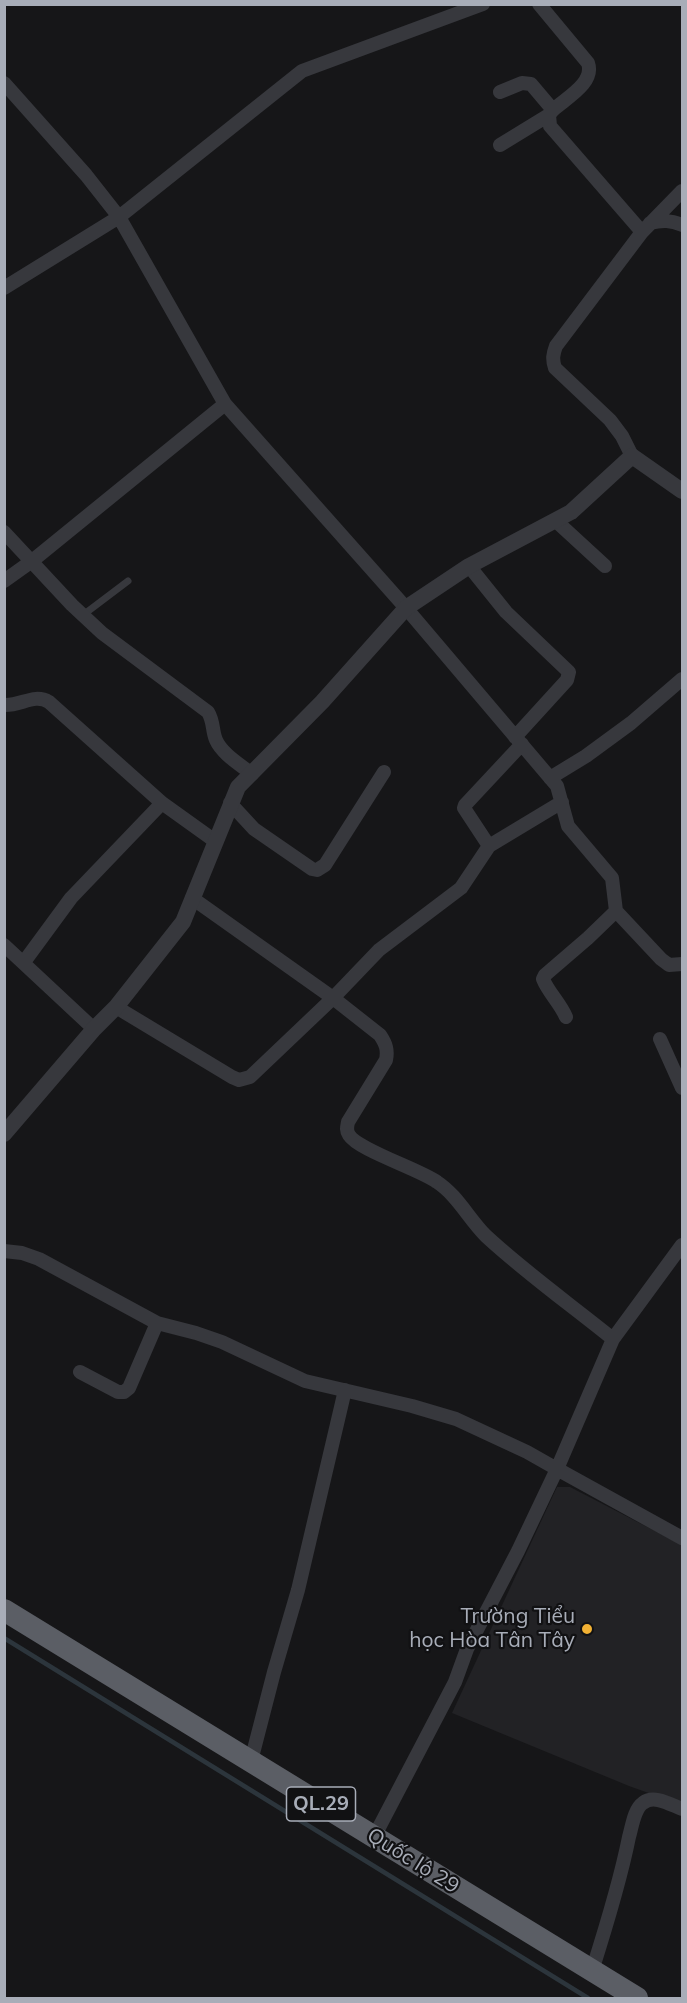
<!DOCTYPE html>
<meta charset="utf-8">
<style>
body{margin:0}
#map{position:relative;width:687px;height:2003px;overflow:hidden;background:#161618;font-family:Mulish,sans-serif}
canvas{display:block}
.frame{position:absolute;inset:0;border:6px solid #a8adb8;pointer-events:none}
</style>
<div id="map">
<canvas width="687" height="2003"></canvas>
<div class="frame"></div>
</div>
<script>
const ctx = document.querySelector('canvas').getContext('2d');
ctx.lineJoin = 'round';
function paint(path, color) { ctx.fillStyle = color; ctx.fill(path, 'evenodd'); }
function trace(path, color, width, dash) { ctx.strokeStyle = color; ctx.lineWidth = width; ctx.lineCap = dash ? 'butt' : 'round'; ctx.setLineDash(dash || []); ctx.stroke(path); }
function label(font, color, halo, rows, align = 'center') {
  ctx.font = font + ' Mulish,sans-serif'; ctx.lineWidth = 4.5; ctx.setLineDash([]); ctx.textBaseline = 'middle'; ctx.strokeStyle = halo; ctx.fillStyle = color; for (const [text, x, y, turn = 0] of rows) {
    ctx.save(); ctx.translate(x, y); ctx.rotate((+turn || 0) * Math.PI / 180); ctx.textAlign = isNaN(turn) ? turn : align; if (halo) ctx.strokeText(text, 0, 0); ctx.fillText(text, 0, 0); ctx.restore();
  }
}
paint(new Path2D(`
 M557 1487H570L682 1545V1805L629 1786 452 1713Z`), '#222225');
trace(new Path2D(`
 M4 1638 588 1998`), '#2c353c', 4.5);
trace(new Path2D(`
 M83 615 128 581`), '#37383d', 7);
trace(new Path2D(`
 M539 4 588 63C595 83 566 98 553 110L549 115 550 126 642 232
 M4 83 86 175 119 217 225 404 406 608 557 786 568 826 612 878 616 911 661 959 669 965 682 964
 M500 92 522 83 531 84 553 110
 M500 145 549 115
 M650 223C662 220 671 220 682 225
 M4 288 119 217 302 71 483 4
 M632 456 622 436 610 420 555 368C552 359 553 354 556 346L642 232 682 191
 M556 521 605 566
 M4 532 72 605 102 633 208 712C214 722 212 731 216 740 222 754 241 765 252 774
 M469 566 506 612 569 672 567 680 515 737
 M4 581 32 561 225 404
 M4 705C21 706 34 693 49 702L162 803 215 841
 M550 778 586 756 631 723 682 679
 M230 803 254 829 312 869 317 870 325 865 384 772
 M489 846 464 808 465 805 522 744
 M192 898 333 998 380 1035C386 1044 388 1050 386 1060L348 1122C347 1127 346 1131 349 1135 358 1150 419 1169 437 1182 457 1195 469 1219 486 1236 526 1273 571 1305 613 1339
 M4 945 94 1029
 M24 962 71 898 162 803
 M116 1007 232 1077 239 1080 250 1077 333 998 379 950 461 888 489 846 562 802
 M566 1017C560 1003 548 992 543 979L545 975 588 938 616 911
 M660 1039 682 1088
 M682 1245 613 1339 557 1469 682 1538
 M4 1251 22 1253 39 1259 157 1323 196 1333 222 1342 305 1381 412 1406 456 1419 527 1452 557 1469 518 1551 467 1649 455 1682 374 1837
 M80 1372 118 1392H124L129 1388 157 1323
 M251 1761 274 1672 298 1590 345 1390
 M592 1971C606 1927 620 1882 629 1837 632 1827 634 1809 643 1803 654 1794 671 1805 682 1809`), '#37383d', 14);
trace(new Path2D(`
 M4 1134 94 1029 116 1007 183 922 238 787 322 702 406 608 469 566 571 512 632 456 682 491`), '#37383d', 16);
trace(new Path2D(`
 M4 1610 637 1998`), '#5b5e65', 22);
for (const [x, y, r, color] of [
 [587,1629,6,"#f2b134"]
]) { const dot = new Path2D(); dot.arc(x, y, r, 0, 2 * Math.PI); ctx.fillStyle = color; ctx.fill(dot); trace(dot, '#111113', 2); }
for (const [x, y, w] of [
 [321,1804,69]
]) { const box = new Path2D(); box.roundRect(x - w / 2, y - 17, w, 34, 4.5); ctx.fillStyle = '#111113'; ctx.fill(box); trace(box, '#a8adb8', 1.5); }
label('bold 20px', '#a8adb8', null, [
 ["QL.29",321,1804]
]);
label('21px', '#a8adb8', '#111113', [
 ["Trường Tiểu",575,1617],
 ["học Hòa Tân Tây",575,1641]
], 'right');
label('21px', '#a8adb8', '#111113', [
 ["Quốc lộ 29",413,1861,32]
]);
</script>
